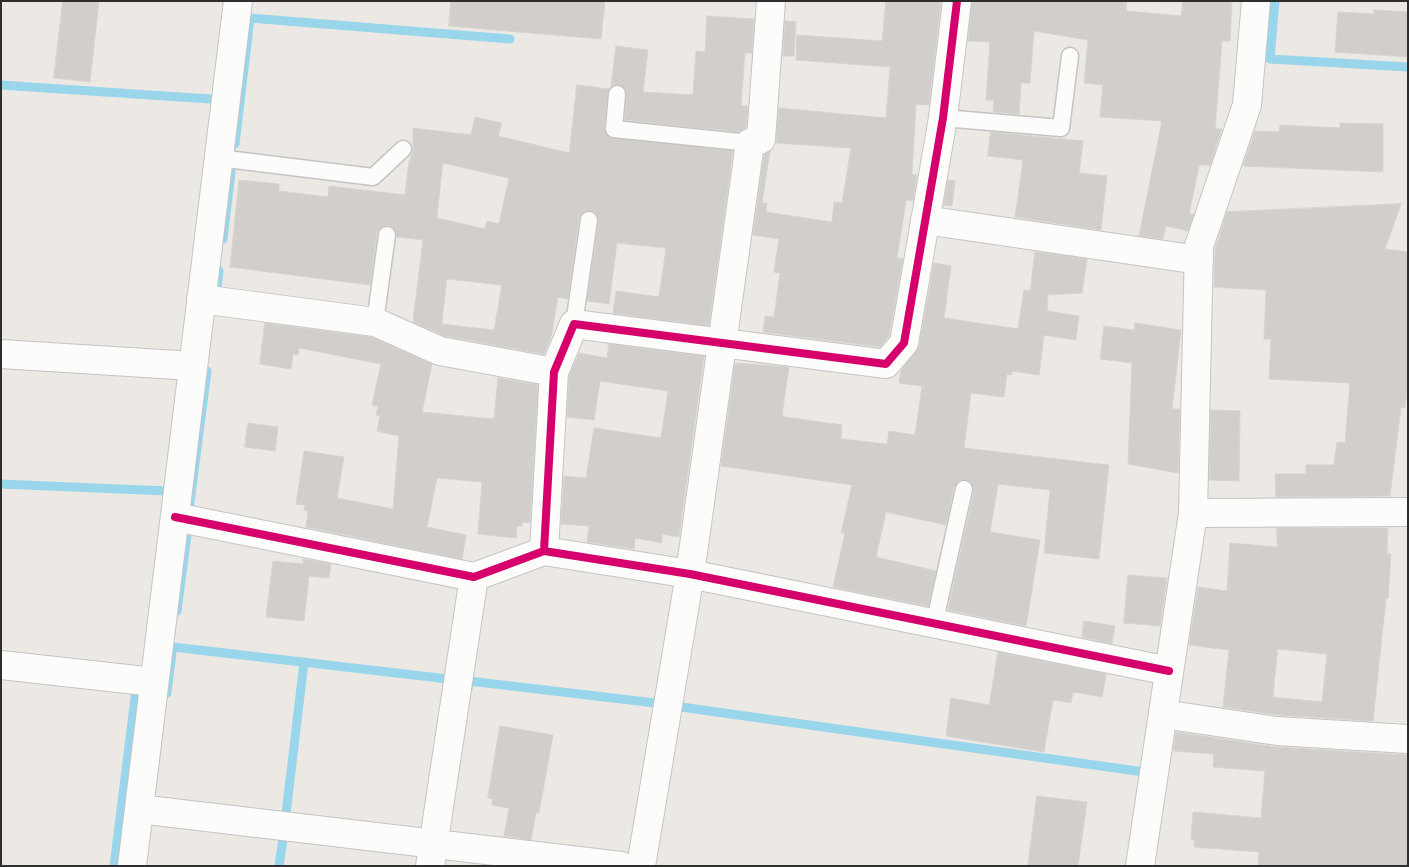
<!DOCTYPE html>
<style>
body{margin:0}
#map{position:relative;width:1409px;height:867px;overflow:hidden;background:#ece8e4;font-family:"IBM Plex Sans",sans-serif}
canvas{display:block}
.frame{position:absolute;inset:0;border:2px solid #2e2e2e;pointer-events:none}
</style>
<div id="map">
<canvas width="1409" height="867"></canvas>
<div class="frame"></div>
</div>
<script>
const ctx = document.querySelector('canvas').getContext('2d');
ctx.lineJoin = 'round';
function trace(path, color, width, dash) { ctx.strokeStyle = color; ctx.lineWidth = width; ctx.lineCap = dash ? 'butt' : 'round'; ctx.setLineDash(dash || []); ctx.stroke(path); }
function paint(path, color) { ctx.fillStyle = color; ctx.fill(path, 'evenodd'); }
trace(new Path2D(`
 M1275 1 1270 59 1408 67
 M1 85 210 99
 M235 144 250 18 510 39
 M223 239 231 172
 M217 288 219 271
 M1 484 166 491
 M189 510 207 371
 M177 611 187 535
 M173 647 448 679
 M468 689 469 681 655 703
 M167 693 172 652
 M681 707 1144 772 1143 779
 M286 814 304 662
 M114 866 136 690 128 689
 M279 866 283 839`), '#99d6ec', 9);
const building = new Path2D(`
 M63 1H99L90 82 54 78Z
 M451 1H605L601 39 449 26Z
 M886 1H941L929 105 916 104 912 174 917 175 913 201 906 200 897 258 903 259 889 336 880 347 763 332 765 316 774 317 780 273 774 272 779 239 753 235 764 154 770 151 762 203H767L766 212 832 222 834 202 842 203 851 148 776 143 779 108 886 118 890 67 796 60 797 35 882 41Z
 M972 1H1127L1126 11 1181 16 1183 1H1232L1230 41H1222L1215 129H1222L1210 165H1199L1189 214H1194L1188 231 1166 226 1163 239 1139 236 1162 121 1100 117 1103 85 1084 83 1088 40 1034 31 1030 83H1021L1019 114 993 112 994 100H986L990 42 968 41Z
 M1374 10 1408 12V57L1335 52 1338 12 1374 14Z
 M707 16 754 19 752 53H745L741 106H748L746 128 740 132 625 120 626 90 618 84 611 86 616 46 648 50 643 92 693 95 696 51 705 52Z
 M785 21 796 22 794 56H783Z
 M577 85 609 89 604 128 609 137 733 151 709 326 613 313 616 291 659 297 666 248 617 243 609 304 587 301 599 221 596 212 590 210 585 211 579 218 568 299 558 297 551 338 544 354 445 336 413 322 423 240 397 237 396 231 389 225 383 226 377 233 370 285 230 267 239 180 279 184V191L328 197 329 186 405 195 409 162 413 151V128L471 135 475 117 502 123 498 136 569 153ZM443 163 509 178 499 224 487 221 485 229 437 218ZM447 279 502 285 494 330 442 324Z
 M1340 123 1383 124V172L1243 166 1255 131 1279 132 1280 125 1340 128Z
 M991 132 1083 141 1079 173 1107 176 1101 230 1015 217 1023 160 988 156Z
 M948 180 955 181 952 206 944 205Z
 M1401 204 1385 249 1408 252V383L1405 408 1401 407 1390 496 1276 497 1275 474H1306V465H1334L1337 442 1345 443 1350 383 1269 379 1271 339H1264L1266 290 1214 287 1215 249 1227 212Z
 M1035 252 1087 259 1082 293 1048 295 1047 311 1079 316 1076 340 1044 335 1039 375 1012 371 1011 375 1007 374 1004 397 971 393 964 448 1109 465 1099 559 1044 553 1050 490 998 484 990 532 1040 540 1026 626 948 610 974 491 971 482 961 479 954 487 946 525 886 512 876 557 936 571 928 606 833 587 845 533H841L852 485 721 466 735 363 789 367 782 415 785 417 842 425 841 439 887 444 889 431 915 435 922 386 899 383 901 371 919 346 934 263 951 266 944 318 1018 329 1024 290 1030 291Z
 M265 323 371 337 432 364 422 412 494 419 498 378 538 385 530 523 522 522V526H517L516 538 478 534 482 482 437 478 427 527 466 535 462 559 306 527 308 511 304 510 305 505 296 504 304 451 344 457 337 498 393 509 399 436 377 431 380 416 376 415 378 406 372 405 381 364 299 348 298 355 293 354 291 369 260 364Z
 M1135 323 1181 330 1172 409H1180L1178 473 1128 464 1132 363 1100 359 1104 326 1134 330Z
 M609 344 704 356 679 537 662 534V543L635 538 634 549 587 542 589 526 561 524 564 476 586 478 594 428 661 438 668 391 600 381 594 420 567 417 569 376 579 353 607 358Z
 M1211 410 1240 411 1239 481 1209 480Z
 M248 423 278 427 275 451 245 447Z
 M1277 528H1388L1387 554H1391L1388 598H1386L1373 721 1279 715 1223 707 1229 650 1189 645 1198 587 1227 591 1230 543 1277 547ZM1278 649 1327 654 1322 702 1273 697Z
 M303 559 331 564 329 578 309 576 304 621 266 617 273 561 303 564Z
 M1128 575 1167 578 1160 626 1124 623Z
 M1084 621 1115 626 1112 644 1082 637Z
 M998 652 1106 674 1102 697 1073 692 1071 703 1053 700 1044 752 946 736 951 698 989 705Z
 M500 726 553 735 539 813H536L531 840 504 836 509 808 492 805 493 799 488 798Z
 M1176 732 1276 747 1408 755V866H1258L1259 852 1194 847 1195 840H1191L1193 812 1261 818 1265 771 1213 767 1214 754 1173 751Z
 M1037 796 1087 802 1078 866H1028Z`);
paint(building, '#d1cecb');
trace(building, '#d7d4d0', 1);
const lane = new Path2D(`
 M617 94 614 129 750 143
 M943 118 1061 128 1070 56
 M219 158 373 177 403 149
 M375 322 387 235
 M574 324 589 220
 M934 625 964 489`);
const street = new Path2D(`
 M925 220 1199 260
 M201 299 375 322 440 351 554 372
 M1 354 193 366
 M1193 513 1408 512
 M175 517 474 577 544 551 690 574 1169 671
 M544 551 554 372 574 324 886 364 904 343 943 118 957 1
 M1 665 154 682
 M1163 714 1277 731 1408 739
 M139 809 621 866
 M132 866 238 1
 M430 866 474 577
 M641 866 690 574 750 143 761 139 771 1
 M1140 866 1193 513 1199 246 1247 105 1256 1`);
trace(lane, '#c5c4c5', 19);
trace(street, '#c5c4c5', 30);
trace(lane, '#fcfcfb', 16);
trace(street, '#fcfcfb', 28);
trace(new Path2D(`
 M175 517 474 577 544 551 690 574 1169 671
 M544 551 554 372 574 324 886 364 904 343 943 118 957 1`), '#d6006c', 8);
</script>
